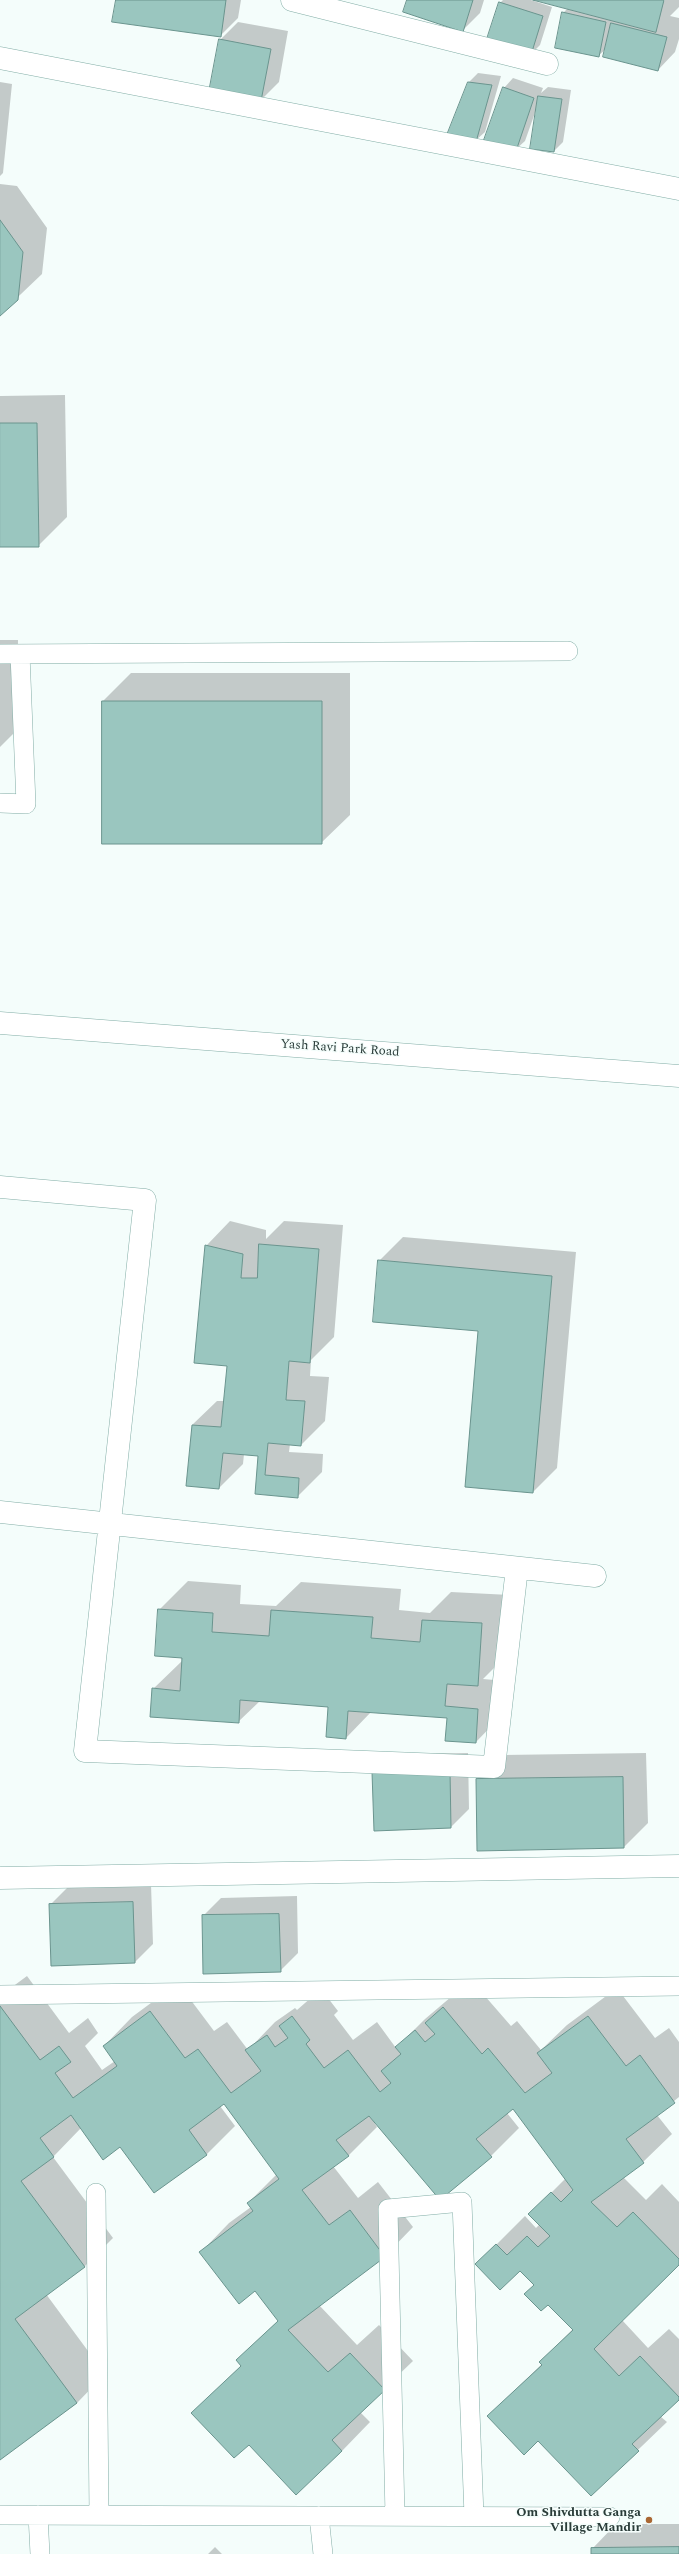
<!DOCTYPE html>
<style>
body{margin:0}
canvas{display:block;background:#f4fdfb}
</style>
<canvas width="679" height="2554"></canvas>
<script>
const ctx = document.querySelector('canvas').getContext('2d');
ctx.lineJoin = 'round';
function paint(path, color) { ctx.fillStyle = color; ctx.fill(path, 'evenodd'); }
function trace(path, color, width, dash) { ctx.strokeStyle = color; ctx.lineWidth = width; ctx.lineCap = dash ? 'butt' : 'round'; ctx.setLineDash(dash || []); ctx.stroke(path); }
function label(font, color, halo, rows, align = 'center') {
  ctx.font = font + ' Spectral,serif'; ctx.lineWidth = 3; ctx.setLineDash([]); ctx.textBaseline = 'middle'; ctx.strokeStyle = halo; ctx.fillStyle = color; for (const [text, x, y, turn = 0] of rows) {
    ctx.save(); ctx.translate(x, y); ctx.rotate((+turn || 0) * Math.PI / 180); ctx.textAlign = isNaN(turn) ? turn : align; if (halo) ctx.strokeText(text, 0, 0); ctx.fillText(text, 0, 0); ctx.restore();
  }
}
paint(new Path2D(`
 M117 0H241L238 18 220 36Z
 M408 0H484L480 13 462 31Z
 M503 0H531L552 7 540 45 531 54 500 3Z
 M537 0H663L662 3 665 0H679V7L670 16 679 18V39L675 52 658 70 606 49 598 56 563 13 568 8Z
 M238 22 288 31 279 82 261 100 220 40Z
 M478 73 501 76 485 132 475 141 469 82Z
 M513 78 543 88 541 93 548 87 571 90 563 142 554 151 536 110 525 141 515 150 504 88Z
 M0 82 12 84 3 173 0 176Z
 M0 184 17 186 47 228 42 274 0 314Z
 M65 395 67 517 38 546H0V396Z
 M0 640H18L17 730 0 747Z
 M131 673H350V815L321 843 103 701Z
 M230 1221 266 1230V1239L284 1221 343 1225 334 1337 311 1360 310 1376 329 1377 325 1421 301 1445 290 1444 289 1452 323 1454 322 1472 297 1497 256 1493 259 1455 244 1454 243 1464 219 1488 192 1425 217 1401H225L228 1365 206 1246Z
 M403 1237 576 1252 557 1468 533 1492 480 1330 379 1261Z
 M188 1581 241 1585 240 1604 276 1606 301 1582 401 1589 399 1610 430 1613 451 1592 510 1595 506 1656 483 1679 506 1681 504 1713 476 1742 448 1717 372 1711 346 1738 329 1706 260 1701 238 1722 153 1689 182 1661 159 1610Z
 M468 1753 469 1809 451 1827 391 1754Z
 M646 1753 648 1823 624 1847 477 1779 502 1755Z
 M151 1884 153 1944 135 1962 50 1905 68 1887Z
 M297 1896 298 1953 280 1971 203 1916 221 1898Z
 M27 1976 69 2033 88 2018 98 2033 85 2046 102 2070 115 2061 104 2046 132 2017 178 1983 214 2031 227 2022 248 2050 275 2022 295 2008 297 2010 321 1989 338 2011 334 2015 353 2040 377 2022 396 2048 425 2019 471 1980 511 2026 517 2021 541 2050 567 2025 617 1988 655 2038 669 2028 679 2042V2097L657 2115 672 2134 643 2162 623 2177 646 2200 662 2184 679 2202V2264L622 2320 648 2348 669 2329 679 2339V2398L660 2416 667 2422 591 2495 538 2440 488 2416 542 2364 540 2362 573 2329 520 2270 477 2264 525 2216 536 2228 540 2224 530 2214 566 2178 513 2108 507 2113 519 2128 491 2156 370 2116 377 2127 348 2156 333 2166 358 2198 378 2182 413 2227 385 2256 319 2305 357 2345 379 2325 413 2361 360 2412 370 2422 342 2451 249 2443 192 2413 242 2365 237 2360 279 2320 255 2290 201 2252 229 2223 251 2207 248 2203 277 2174 224 2103 220 2106 235 2126 207 2154 155 2192 121 2146 81 2128 53 2157 113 2238 85 2266 46 2294 105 2374 77 2403 0 2459V1996Z
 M616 2524H679V2554H592V2549Z
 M215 2547 222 2554H208Z`), '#0003');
const building = new Path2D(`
 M116 0H226L221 37 112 22Z
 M407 0H473L463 32 403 12Z
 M533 0H664L656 32Z
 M499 2 543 16 531 55 486 42Z
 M562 12 606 22 599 57 555 48Z
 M611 23 667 37 658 71 603 57Z
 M219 39 271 49 261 101 209 92Z
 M468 82 492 85 476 142 445 140Z
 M503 87 534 98 516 151 484 140Z
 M538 96 562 99 554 152 530 149Z
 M0 220 23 252 18 300 0 316Z
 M0 423H37L39 547H0Z
 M102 701H322V844H102Z
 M259 1244 319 1249 310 1363 289 1361 286 1400 305 1401 301 1446 268 1443 265 1475 299 1478 298 1498 255 1494 258 1456 223 1453 219 1489 186 1486 192 1425 221 1427 227 1366 194 1363 205 1245 243 1254 241 1278H257Z
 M378 1260 552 1276 533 1493 465 1487 478 1331 373 1322Z
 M158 1609 213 1613 212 1632 269 1636 271 1610 373 1617 371 1638 420 1642 422 1620 482 1623 478 1686 447 1684 445 1706 478 1709 476 1743 445 1741 447 1718 348 1711 346 1739 326 1737 328 1707 240 1700 239 1723 150 1717 152 1688 180 1691 182 1658 155 1656Z
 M450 1771 451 1828 374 1831 372 1772Z
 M623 1777 624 1848 477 1851 476 1779Z
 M133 1902 135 1963 51 1966 49 1904Z
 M279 1914 281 1972 203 1974 202 1915Z
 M0 2006 40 2060 59 2046 71 2062 55 2073 73 2098 117 2066 103 2046 150 2011 185 2058 198 2049 231 2093 261 2071 245 2050 267 2035 275 2047 288 2038 279 2026 292 2016 310 2040 306 2044 324 2068 348 2050 380 2092 391 2083 381 2071 401 2054 395 2047 415 2030 425 2042 435 2034 425 2023 443 2007 482 2054 488 2048 525 2093 552 2073 537 2053 588 2016 626 2066 640 2055 675 2103 626 2139 644 2163 591 2202 617 2227 633 2212 679 2259V2265L594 2349 619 2376 640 2356 679 2397V2400L632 2444 639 2451 591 2496 538 2441 524 2455 487 2416 542 2365 539 2362 573 2330 548 2305 541 2311 524 2294 534 2285 520 2271 500 2290 475 2264 496 2244 507 2255 527 2236 538 2247 550 2236 528 2214 551 2192 561 2202 573 2190 513 2109 476 2139 492 2157 440 2200 369 2116 336 2140 349 2156 302 2190 329 2225 350 2210 385 2257 288 2330 328 2372 350 2353 385 2390 332 2440 342 2451 296 2495 249 2445 234 2458 191 2413 241 2366 236 2360 278 2321 255 2291 239 2304 199 2252 253 2211 247 2203 279 2179 224 2104 189 2130 207 2155 154 2193 120 2147 103 2160 71 2115 40 2138 54 2157 21 2181 85 2267 15 2319 77 2403 0 2460Z
 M679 2547V2554H591V2548Z`);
paint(building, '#9ac6bf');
trace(building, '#6a948e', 1);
const service = new Path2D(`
 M0 654 568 651
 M0 803 26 804 20 654
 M0 1995 679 1986
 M96 2193 99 2515
 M0 2515 610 2517
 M38 2515 40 2554
 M319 2516 323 2554
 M395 2516 388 2209 462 2202 474 2516`);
const minor = new Path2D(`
 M292 0 547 64
 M0 58 679 189
 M0 1023 679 1076
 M0 1187 145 1200 85 1751 494 1767 517 1568
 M0 1512 595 1576
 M0 1878 679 1866`);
trace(service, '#82ada6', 20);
trace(minor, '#82ada6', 23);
trace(service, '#fff', 19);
trace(minor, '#fff', 22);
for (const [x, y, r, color] of [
 [649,2520,4,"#a96733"]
]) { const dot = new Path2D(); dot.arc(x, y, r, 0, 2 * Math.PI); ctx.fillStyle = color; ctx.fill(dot); trace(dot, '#f4fdfb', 1.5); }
label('13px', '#2a3c39', '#f4fdfb', [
 ["Yash Ravi Park Road",340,1049,4]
]);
label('bold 13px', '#2a3c39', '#f4fdfb', [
 ["Om Shivdutta Ganga",641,2513],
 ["Village Mandir",641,2528]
], 'right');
</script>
